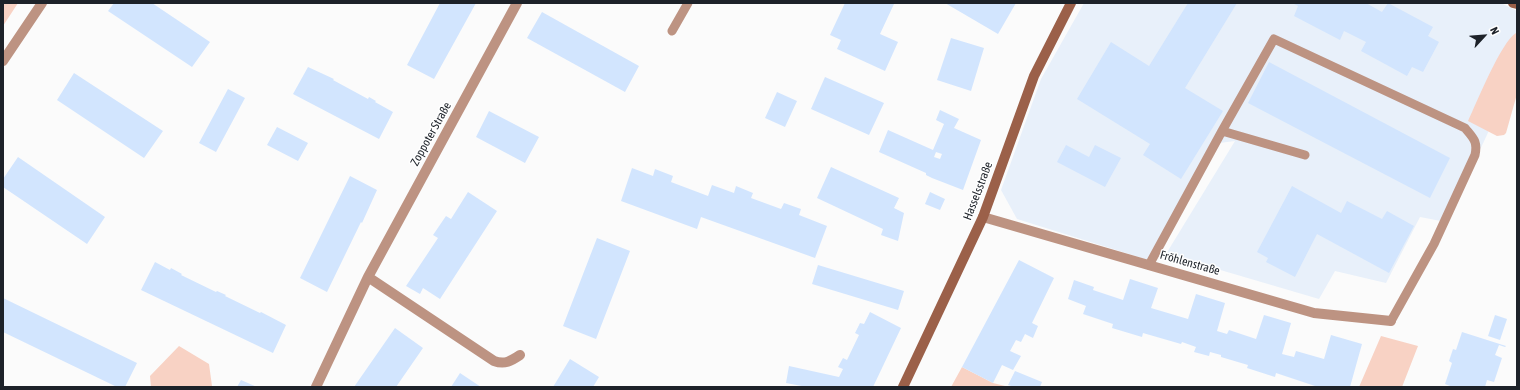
<!DOCTYPE html>
<meta charset="utf-8">
<style>
body{margin:0}
#map{position:relative;width:1520px;height:390px;overflow:hidden;background:#fbfbfb;font-family:"Asap Condensed",sans-serif}
canvas{display:block}
.frame{position:absolute;inset:0;border:4px solid #1d2229;pointer-events:none}
.north{position:absolute;left:1464px;top:16px;width:40px;height:40px;-webkit-text-stroke:3px #fff;paint-order:stroke;rotate:64deg;font-size:11px;font-weight:700;line-height:16px;text-align:center;color:#1d2229}
.north::after{content:'';display:block;margin:auto;width:14px;height:18px;background:#1d2229;clip-path:polygon(50% 0,100% 100%,50% 72%,0 100%)}
</style>
<div id="map">
<canvas width="1520" height="390"></canvas>
<div class="frame"></div>
<div class="north">N</div>
</div>
<script>
const ctx = document.querySelector('canvas').getContext('2d');
ctx.lineJoin = 'round';
function paint(path, color) { ctx.fillStyle = color; ctx.fill(path, 'evenodd'); }
function trace(path, color, width, dash) { ctx.strokeStyle = color; ctx.lineWidth = width; ctx.lineCap = dash ? 'butt' : 'round'; ctx.setLineDash(dash || []); ctx.stroke(path); }
function label(font, color, halo, rows, align = 'center') {
  ctx.font = font + ' "Asap Condensed",sans-serif'; ctx.lineWidth = 3; ctx.setLineDash([]); ctx.textBaseline = 'middle'; ctx.strokeStyle = halo; ctx.fillStyle = color; for (const [text, x, y, turn = 0] of rows) {
    ctx.save(); ctx.translate(x, y); ctx.rotate((+turn || 0) * Math.PI / 180); ctx.textAlign = isNaN(turn) ? turn : align; if (halo) ctx.strokeText(text, 0, 0); ctx.fillText(text, 0, 0); ctx.restore();
  }
}
paint(new Path2D(`
 M1084 3H1501L1517 11V71L1446 222 1420 217 1386 283 1335 271 1319 299 1166 254 1235 141 1212 144 1148 260 1017 219 1001 190 1041 79Z`), '#e8f0fa');
paint(new Path2D(`
 M3 3H18L3 26Z
 M1516 33H1517V94L1506 133 1504 135 1497 136 1468 121C1477 102 1501 42 1516 33Z
 M1381 336 1418 346 1402 387H1359Z
 M179 346 209 364 212 386 210 387H151L150 376Z
 M962 367 993 383 1009 387H951Z`), '#f8d2c4');
paint(new Path2D(`
 M114 3H152L210 42 192 67 108 11Z
 M440 3H476L434 79 407 65Z
 M845 3H892L894 4 880 34 898 42 885 71 837 49 841 40 830 35Z
 M945 3H1016L998 34Z
 M1188 3H1237L1185 88 1223 111 1181 179 1143 155 1150 144 1077 99 1111 42 1149 66Z
 M1292 3H1366L1382 12 1388 3 1433 27 1428 36 1439 42 1423 72 1412 67 1407 76 1361 51 1366 42 1344 31 1340 40 1294 16 1298 6Z
 M542 12 639 66 625 92 527 38Z
 M951 38 984 48 971 91 937 80Z
 M1269 62 1450 158 1430 198 1248 103Z
 M308 67 334 79 333 80 368 99 369 97 376 101 375 102 393 112 379 139 293 94Z
 M74 73 163 131 144 158 57 100Z
 M825 77 884 103 869 135 811 109Z
 M228 89 245 98 216 152 199 143Z
 M777 92 797 101 785 127 765 118Z
 M940 110 959 119 954 128 981 140 963 190 932 178 926 175V173L879 152 888 130 933 150 944 124 936 120ZM936 152 942 154 940 159 934 157Z
 M489 111 539 137 525 163 476 137Z
 M277 127 308 143 298 161 267 145Z
 M1066 145 1089 157 1095 145 1121 158 1105 187 1057 162Z
 M18 157 105 217 87 244 3 187V179Z
 M831 167 899 198 894 208 904 213 898 241 881 235 883 229 817 198Z
 M632 168 653 176 655 169 673 176 671 182 708 196 712 185 734 193 736 186 753 193 751 198 781 209 784 203 801 209 799 215 827 226 815 258 701 217 697 229 621 201Z
 M350 176 377 190 362 223 361 222 327 292 300 278Z
 M1292 186 1341 213 1347 201 1382 219 1387 211 1414 226 1389 273 1317 234 1295 277 1266 262 1268 258 1257 252Z
 M468 192 497 211 440 299 423 288 420 294 406 286 438 238 433 235 446 216 451 219Z
 M930 192 945 199 940 210 925 204Z
 M597 238 630 251 596 339 563 326Z
 M1019 260 1054 278 1032 323 1038 326 1033 338 1025 334 1021 342 1016 340 1010 351 1021 356 1013 370 1002 365 993 383 962 367Z
 M155 262 170 270 171 268 182 274 181 275 216 292 217 291 226 295 225 296 260 313 261 312 286 325 273 353 141 290Z
 M818 265 904 291 898 310 812 284Z
 M1130 279 1158 288 1151 308 1188 319 1196 294 1225 303 1217 331 1227 334 1229 330 1256 339 1264 315 1291 323 1282 354 1294 357 1296 351 1324 359 1331 335 1362 344 1350 387H1315V386L1276 373 1275 377 1247 368 1248 365 1221 357V355L1210 352 1209 356 1194 352 1196 347 1182 342 1181 344 1143 333 1142 337 1112 328 1113 324 1083 314 1086 306 1068 299 1074 280 1094 287 1093 290 1123 300Z
 M3 298 137 363 125 387H117L3 332Z
 M870 312 901 328 873 387H807L786 383 789 366 839 377 843 369 838 367 843 358 847 360 859 335 855 333 860 323 864 324Z
 M1495 315 1507 319 1500 340 1488 336Z
 M395 328 423 348 396 387H354Z
 M1462 332 1506 346 1505 347 1499 345 1495 355 1502 358 1494 382 1487 380 1485 387H1449L1450 386 1445 384 1452 363 1449 361 1453 349 1456 350Z
 M570 359 599 377 593 387H553Z
 M1015 371 1042 382 1040 387H1014L1008 385Z
 M460 373 481 387H451Z
 M241 380 257 387H237Z`), '#d2e5fe');
trace(new Path2D(`
 M672 31 688 3
 M1222 131 1305 155
 M1149 265 1222 131 1274 39 1465 128C1473 138 1478 141 1475 155L1434 244 1391 321`), '#bd9382', 9);
trace(new Path2D(`
 M3 61 42 3
 M983 217 1314 313 1391 321
 M368 277 494 361C505 365 511 361 520 355
 M316 387 368 277 517 3`), '#bd9382', 10);
trace(new Path2D(`
 M1513 3 1517 4
 M903 387 983 217 1034 76 1071 3`), '#9b6049', 10);
label('12px', '#1d2229', '#fff', [
 ["Zoppoter Straße",431,134,-61],
 ["Hasselsstraße",978,191,-69],
 ["Fröhlenstraße",1190,263,16]
]);
</script>
